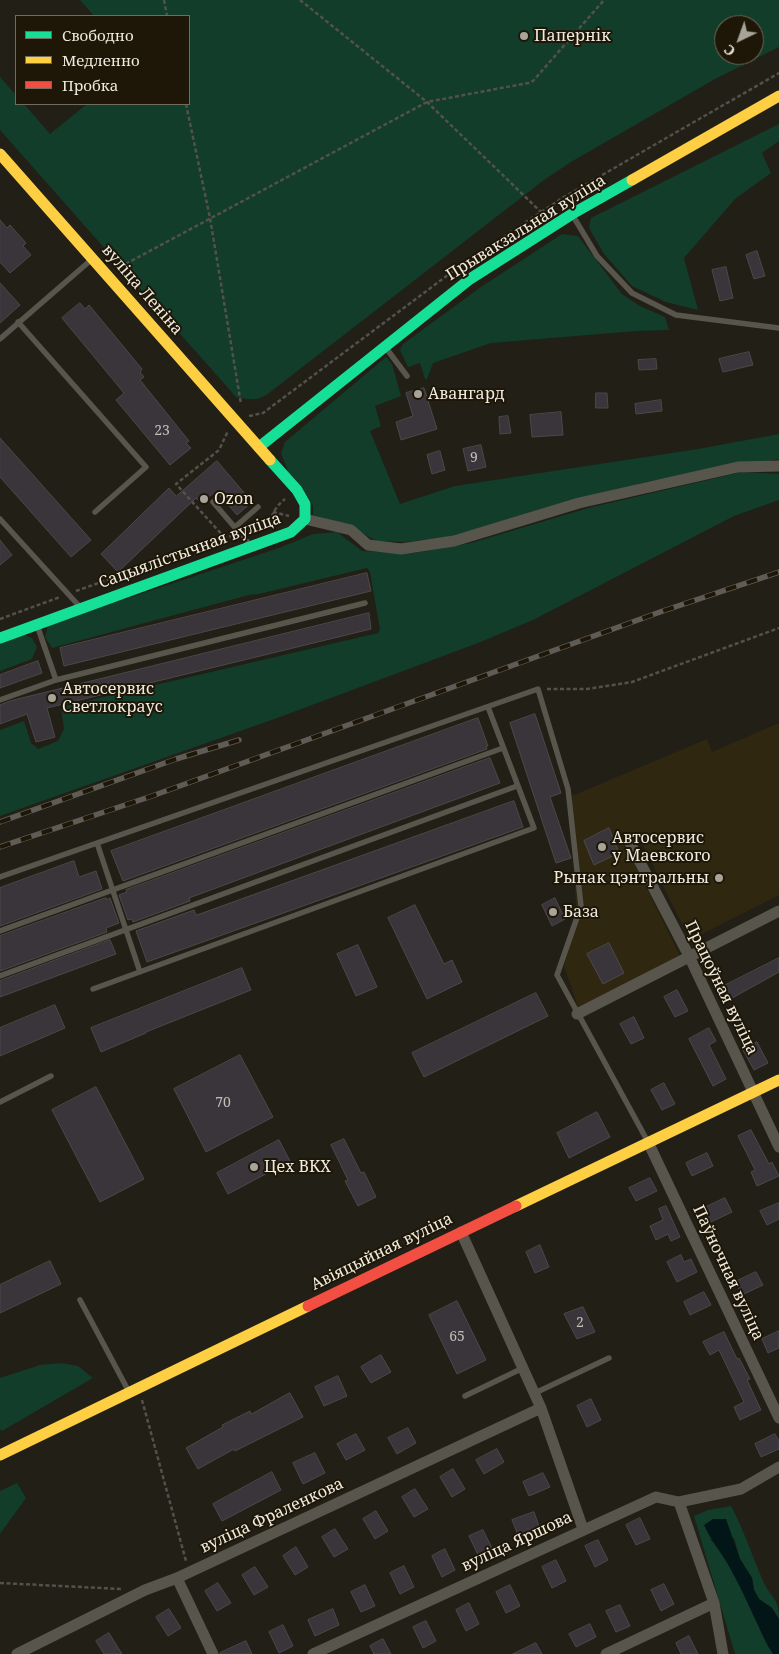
<!DOCTYPE html>
<meta charset="utf-8">
<style>
body{margin:0}
#map{position:relative;width:779px;height:1654px;overflow:hidden;background:#221f16;font-family:"Noto Serif",serif}
canvas{display:block}
.legend{position:absolute;left:15px;top:15px;width:175px;height:90px;box-sizing:border-box;background:#1e1707;border:1px solid #726c5e;margin:0;padding:6px 9px;list-style:none;font-size:15px;color:#f0ebe0}
.legend li{display:flex;align-items:center;gap:10px;height:25px}
.legend b{width:25px;border:1px solid #726c5e}
.north{position:absolute;left:714px;top:15px;width:50px;height:50px;box-sizing:border-box;background:#1e1707;border:1px solid #726c5e;border-radius:50%;rotate:222deg;font-size:14px;font-weight:700;line-height:20px;text-align:center;color:#f0ebe0}
.north::after{content:'';display:block;margin:auto;width:18px;height:22px;background:#a8a499;clip-path:polygon(50% 0,100% 100%,50% 72%,0 100%)}
</style>
<div id="map">
<canvas width="779" height="1654"></canvas>
<ul class="legend">
<li><b style="height:6px;background:#16e098"></b>Свободно</li>
<li><b style="height:6px;background:#ffcf43"></b>Медленно</li>
<li><b style="height:6px;background:#f24e42"></b>Пробка</li>
</ul>
<div class="north">С</div>
</div>
<script>
const ctx = document.querySelector('canvas').getContext('2d');
ctx.lineJoin = 'round';
function paint(path, color) { ctx.fillStyle = color; ctx.fill(path, 'evenodd'); }
function trace(path, color, width, dash) { ctx.strokeStyle = color; ctx.lineWidth = width; ctx.lineCap = dash ? 'butt' : 'round'; ctx.setLineDash(dash || []); ctx.stroke(path); }
function label(font, color, halo, rows, align = 'center') {
  ctx.font = font + ' "Noto Serif",serif'; ctx.lineWidth = 4; ctx.setLineDash([]); ctx.textBaseline = 'middle'; ctx.strokeStyle = halo; ctx.fillStyle = color; for (const [text, x, y, turn = 0] of rows) {
    ctx.save(); ctx.translate(x, y); ctx.rotate((+turn || 0) * Math.PI / 180); ctx.textAlign = isNaN(turn) ? turn : align; if (halo) ctx.strokeText(text, 0, 0); ctx.fillText(text, 0, 0); ctx.restore();
  }
}
paint(new Path2D(`
 M779 723V895L690 940 638 835 624 842 681 958 578 1007 564 966 577 916 573 861 572 796 707 739 712 752Z`), '#302711');
paint(new Path2D(`
 M80 0H779V47L715 79 571 162 544 180 269 393C258 401 250 400 236 397L0 130V77L16 95V104H24L50 134 87 104H189V16H94ZM724 25H754V55H724Z
 M779 124V141L762 153 771 173 735 199 684 258 698 310 666 302 632 286 604 254 589 228 591 218Z
 M562 234 578 236 622 294 640 306 665 317 669 330 636 331 491 343 433 363 427 379H425L420 363 408 367 400 350 403 344 481 287Z
 M386 357 392 364 401 396 375 406 381 426 370 431 400 504 455 486 698 449 779 434V459L646 482 447 537 406 542 376 541 349 525 313 515V506L304 490 288 471 281 453 285 442Z
 M742 472 779 474V500L734 516 533 620 478 643 280 717 0 816V730L24 721 31 743 38 749 58 741 64 729 61 707 378 633 380 630 370 572 367 568 259 594 249 595 52 648 45 637 48 626 53 623 279 548 313 534 337 532 362 551 415 553 471 543 588 508Z
 M23 634 32 638 37 647 32 659 0 671V643Z
 M61 1363 78 1366 93 1378 2 1431 0 1429V1378L40 1365Z
 M17 1483 26 1498 0 1534V1491Z
 M731 1506C744 1530 752 1556 763 1581 771 1598 779 1597 779 1619L772 1608 759 1599 754 1590 752 1578 740 1559 734 1538 710 1539C735 1566 751 1612 768 1646L773 1654H735L694 1516 708 1510Z`), '#113d2a');
paint(new Path2D(`
 M713 1519H726L740 1559 752 1578 754 1590 759 1599 772 1608 779 1619V1654H773L768 1646C755 1620 744 1593 730 1568 722 1553 711 1541 704 1525Z`), '#031617');
const building = new Path2D(`
 M0 220 7 228 10 225 26 243 23 246 31 255 10 273 0 262Z
 M757 251 765 276 754 279 746 255Z
 M726 267 733 298 720 301 712 270Z
 M0 283 20 305 0 323Z
 M80 303 85 309 89 305 142 369 140 372 144 377 140 380 189 441 186 443 191 448 170 465 116 400 124 393 62 318Z
 M749 352 753 365 723 372 719 359Z
 M656 359 657 369 639 370 638 360Z
 M424 388 437 429 401 440 396 422 413 416 406 393Z
 M596 393H607L608 408H596Z
 M661 400 662 411 636 414 635 404Z
 M561 412 563 435 532 437 530 415Z
 M508 416 511 433 500 434 499 417Z
 M0 438 91 540 71 557 0 477Z
 M481 445 486 467 468 471 463 449Z
 M440 451 445 470 432 474 427 455Z
 M217 461 252 502 237 515 216 491 201 503 196 498 118 572 101 554 169 488 176 496Z
 M0 540 12 555 0 565Z
 M367 573 371 591 64 666 60 648Z
 M369 613 371 629 47 708 55 737 36 742 27 714 0 724V705L10 701Z
 M38 661 42 673 0 688V675Z
 M535 714 561 793 550 797 571 858 556 863 510 723Z
 M478 718 488 746H486L487 749 123 881 111 851Z
 M490 758 500 783 189 898 190 901 133 922 132 919 128 920 119 895 127 892 126 890Z
 M514 801 523 827 147 962 136 931 194 910 196 915Z
 M609 828 619 853 594 865 584 841Z
 M74 861 79 877 96 871 102 889 0 926V888Z
 M106 898V900L110 898 119 923 106 928 107 932 0 971V936Z
 M555 898 565 919 552 926 542 905Z
 M415 905 444 964 452 960 462 982 427 999 388 918Z
 M110 940 116 954 0 997V981Z
 M609 943 624 973 603 984 587 954Z
 M358 945 377 987 356 996 337 954Z
 M779 958V972L725 1002 718 989Z
 M242 968 251 990 146 1032V1033L101 1052 91 1028Z
 M677 990 688 1011 675 1017 664 997Z
 M536 993 548 1016 424 1077 412 1053Z
 M55 1005 65 1028 0 1056V1028Z
 M634 1017 644 1038 631 1044 620 1024Z
 M709 1028 716 1041 709 1045 726 1079 713 1086 689 1039Z
 M757 1042 768 1063 754 1070 743 1050Z
 M240 1055 273 1117 206 1152 174 1089Z
 M664 1083 675 1104 662 1110 651 1090Z
 M96 1087 144 1179 100 1202 52 1110Z
 M597 1112 610 1137 569 1158 557 1133Z
 M751 1130 769 1164 772 1162 779 1176 757 1186 751 1172 755 1170 738 1136Z
 M344 1139 361 1173 364 1172 376 1197 358 1206 345 1181 348 1180 331 1145Z
 M279 1140 290 1161 228 1194 217 1173Z
 M707 1153 713 1166 692 1176 686 1163Z
 M650 1178 657 1191 636 1201 629 1188Z
 M725 1198 732 1212 711 1222 704 1208Z
 M779 1203V1219L767 1225 760 1211Z
 M666 1206 680 1237 671 1241 668 1234 656 1240 650 1226 663 1220 659 1209Z
 M540 1245 549 1267 535 1273 526 1252Z
 M681 1255 684 1262 691 1259 697 1272 677 1282 667 1262Z
 M50 1261 61 1284 0 1313V1285Z
 M756 1272 763 1285 742 1295 735 1282Z
 M704 1292 711 1305 690 1315 684 1302Z
 M457 1301 486 1360 457 1374 429 1315Z
 M583 1307 595 1332 577 1339 564 1314Z
 M779 1331V1348L768 1353 762 1339Z
 M724 1332 737 1359 739 1358 750 1379 747 1380 761 1410 740 1420 734 1407 744 1402 719 1350 710 1355 703 1342Z
 M381 1355 391 1372 371 1383 361 1367Z
 M338 1376 347 1396 324 1406 315 1387Z
 M290 1393 303 1417 235 1451 234 1449 198 1469 186 1448 223 1427 222 1425 250 1411 251 1414Z
 M591 1399 601 1420 587 1427 577 1406Z
 M408 1428 416 1443 397 1454 388 1438Z
 M356 1434 365 1450 346 1460 337 1444Z
 M775 1434 779 1441V1449L761 1457 755 1444Z
 M497 1449 504 1462 484 1474 476 1460Z
 M315 1453 325 1473 303 1484 293 1463Z
 M453 1469 465 1489 452 1497 440 1477Z
 M272 1472 281 1490 222 1521 213 1504Z
 M543 1473 550 1487 529 1496 523 1482Z
 M415 1489 428 1509 414 1517 402 1497Z
 M376 1511 388 1531 375 1539 363 1519Z
 M534 1512 539 1526 518 1535 512 1520Z
 M640 1518 650 1539 636 1545 626 1525Z
 M335 1529 348 1549 334 1557 322 1537Z
 M483 1530 493 1550 479 1557 469 1536Z
 M598 1540 608 1560 595 1567 585 1546Z
 M296 1547 308 1567 295 1575 283 1556Z
 M445 1549 455 1570 442 1577 432 1556Z
 M556 1560 566 1581 552 1588 542 1567Z
 M404 1566 414 1587 400 1594 390 1573Z
 M255 1567 268 1587 254 1595 242 1575Z
 M218 1583 231 1603 217 1611 205 1591Z
 M664 1584 674 1604 661 1611 651 1590Z
 M365 1585 375 1606 361 1612 351 1592Z
 M510 1585 520 1606 506 1613 496 1592Z
 M469 1603 479 1624 466 1631 456 1610Z
 M620 1605 630 1626 616 1632 606 1611Z
 M169 1609 181 1628 168 1636 156 1617Z
 M333 1609 339 1625 315 1636 308 1620Z
 M426 1621 436 1641 423 1648 413 1627Z
 M590 1624 596 1637 576 1647 569 1634Z
 M283 1625 293 1646 279 1653 269 1632Z
 M109 1633 122 1654H104L96 1641Z
 M689 1636 698 1654H681L676 1643Z
 M383 1639 391 1654H374L370 1646Z
 M246 1641 252 1654H220V1653Z
 M536 1643 542 1654H513Z`);
paint(building, '#39353b');
trace(building, '#4b4948', 1);
trace(new Path2D(`
 M164 0 167 16
 M300 0 427 102 541 212
 M186 104 210 218 241 404
 M120 267 427 102 528 83 533 81 604 0
 M249 416 263 413 464 263 564 197 779 73
 M273 512 289 516
 M270 523C272 513 277 505 285 499
 M248 530 270 522
 M225 538 176 484 219 450 228 431
 M76 591 231 536
 M0 619 60 597
 M547 689H587L632 682 779 628
 M142 1400 186 1561
 M0 1583 121 1589`), '#53514b', 2.5, [4, 2.5]);
trace(new Path2D(`
 M573 216 597 256 632 293 676 315 779 328
 M18 322 146 467 95 512
 M0 339 91 260
 M386 348 407 376
 M213 502 250 545
 M0 519 80 607
 M235 527 258 507
 M37 625 56 680
 M0 700 56 680 365 603
 M97 843 140 972
 M0 877 538 689 568 789 581 906 557 975 648 1142
 M0 931 503 748
 M0 976 517 786
 M93 989 534 828 488 707
 M0 1102 51 1076
 M80 1300 128 1390
 M535 1393 609 1358
 M465 1396 523 1368`), '#58554c', 5.5);
trace(new Path2D(`
 M305 519 351 530 368 545 401 549 454 541 579 503 738 467 779 466
 M631 845 689 956 779 1147
 M577 1014 779 911
 M648 1142 779 1418
 M461 1232 541 1408 583 1529
 M177 1578 213 1654
 M714 1603 723 1654
 M17 1654 145 1590 177 1578 541 1408
 M313 1654 656 1497 679 1502 741 1489 779 1467
 M606 1654 714 1603 679 1502`), '#58554c', 11);
trace(new Path2D(`
 M259 447 470 279 572 214 632 180
 M0 638 291 532 305 519V504L297 490 270 460`), '#16e098', 11);
trace(new Path2D(`
 M0 154 270 460
 M632 180 779 96
 M516 1206 779 1080
 M0 1455 308 1306`), '#ffcf43', 11);
trace(new Path2D(`
 M308 1306 516 1206`), '#f24e42', 11);
const rail = new Path2D(`
 M0 822 176 759 239 740
 M0 847 152 796 660 612 779 572`);
trace(rail, '#5f5c56', 5.5);
trace(rail, '#1e1707', 4, [11]);
for (const [x, y, r, color] of [
 [524,36,5,"#a8a499"],
 [418,394,5,"#a8a499"],
 [204,499,5,"#a8a499"],
 [52,698,5,"#a8a499"],
 [602,847,5,"#a8a499"],
 [719,878,5,"#a8a499"],
 [553,912,5,"#a8a499"],
 [254,1167,5,"#a8a499"]
]) { const dot = new Path2D(); dot.arc(x, y, r, 0, 2 * Math.PI); ctx.fillStyle = color; ctx.fill(dot); trace(dot, '#1e1707', 2); }
label('14px', '#c2beb7', null, [
 ["23",162,431],
 ["9",474,458],
 ["70",223,1103],
 ["2",580,1323],
 ["65",457,1337]
]);
label('16px', '#f0ebe0', '#1e1707', [
 ["Папернік",534,36],
 ["Авангард",428,394],
 ["Ozon",214,499],
 ["Автосервис",62,689],
 ["Светлокраус",62,707],
 ["Автосервис",612,838],
 ["у Маевского",612,856],
 ["Рынак цэнтральны",709,878,"right"],
 ["База",563,912],
 ["Цех ВКХ",264,1167]
], 'left');
label('16px', '#f0ebe0', '#1e1707', [
 ["Прывакзальная вуліца",526,228,-32],
 ["вуліца Леніна",142,290,49],
 ["Сацыялістычная вуліца",190,551,-20],
 ["Працоўная вуліца",721,988,64],
 ["Авіяцыйная вуліца",382,1252,-26],
 ["Паўночная вуліца",728,1273,65],
 ["вуліца Фраленкова",272,1516,-25],
 ["вуліца Яршова",517,1542,-25]
]);
</script>
